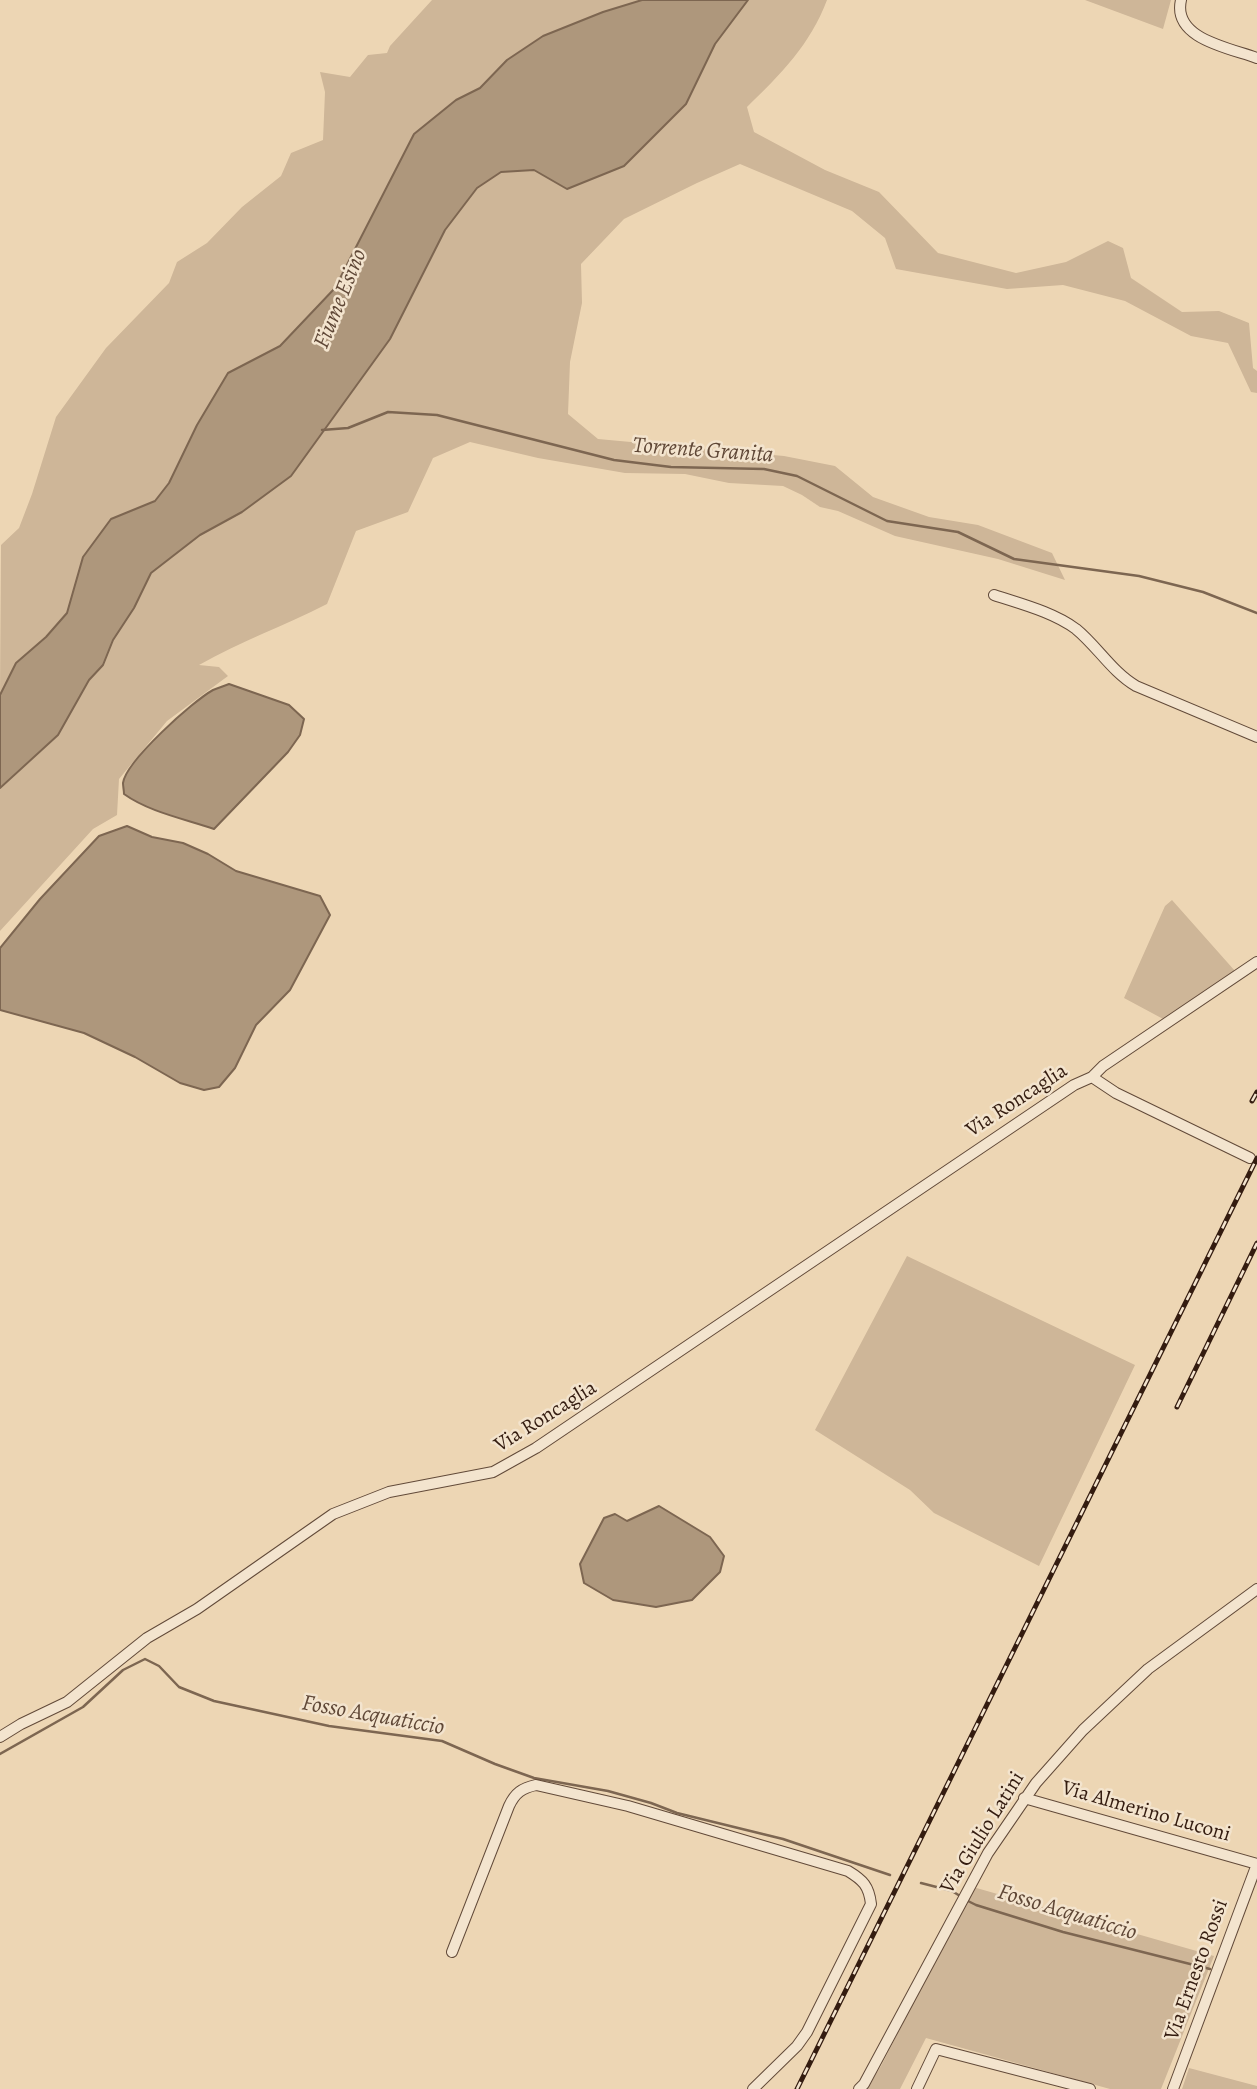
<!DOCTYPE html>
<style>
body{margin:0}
canvas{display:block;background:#edd6b4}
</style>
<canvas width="1257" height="2089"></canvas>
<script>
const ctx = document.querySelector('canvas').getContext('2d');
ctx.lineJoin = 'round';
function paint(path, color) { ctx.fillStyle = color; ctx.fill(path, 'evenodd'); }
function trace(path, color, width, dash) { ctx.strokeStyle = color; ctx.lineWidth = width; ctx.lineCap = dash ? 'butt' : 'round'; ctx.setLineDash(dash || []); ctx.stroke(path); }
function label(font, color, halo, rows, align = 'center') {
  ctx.font = font + ' Alegreya,serif'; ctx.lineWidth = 5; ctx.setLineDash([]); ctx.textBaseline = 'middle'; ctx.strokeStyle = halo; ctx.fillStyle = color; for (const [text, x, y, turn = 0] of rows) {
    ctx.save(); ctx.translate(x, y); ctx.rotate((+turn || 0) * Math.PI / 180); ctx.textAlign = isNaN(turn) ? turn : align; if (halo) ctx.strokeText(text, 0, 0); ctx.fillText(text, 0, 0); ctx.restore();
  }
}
paint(new Path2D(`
 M432 0H642L603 12 507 60 480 88 456 100 414 134 335 288 280 346 228 373 197 425 169 483 155 501 111 519 83 557 67 613 0 695 1 545 19 528 32 494 56 417 106 348 169 283 177 262 207 243 242 207 281 176 291 153 323 140 325 92 320 72 350 77 368 55 387 53 390 46Z
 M748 0H827C810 45 781 74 747 107L754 132 825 170 879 192 938 253 1016 273 1066 262 1108 241 1123 248 1131 278 1182 312 1219 311 1249 323 1253 368 1257 371V393L1251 392 1228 343 1191 336 1125 301 1063 285 1007 289 896 269 885 238 852 211 740 164 697 183 624 219 581 264 582 303 570 362 568 414 598 439 784 456 835 466 873 497 929 517 978 525 1052 553 1065 580 998 559 895 536 838 511 820 507 802 495 783 486 729 483 685 474 625 473 538 458 470 442 433 458 408 512 356 531 327 604C284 626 241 641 199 665L219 667 228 676 167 721 119 779 117 815 93 829 0 931V788L58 735 89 680 103 665 113 640 134 608 151 573 200 535 242 512 291 476 390 339 445 230 477 188 501 172 534 170 568 189 686 104 715 44Z
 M1085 0H1171L1163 29Z
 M1172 900 1235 971 1165 1020 1124 998 1165 906Z
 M907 1256 1135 1365 1039 1566 934 1513 910 1490 815 1430Z
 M973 1887 1214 1956 1161 2089H1110L926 2038 900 2089H867L881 2066Z
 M1189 2068 1257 2086V2089H1182Z`), '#ceb698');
const water = new Path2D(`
 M642 0H748L715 44 686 104 624 166 567 189 534 170 501 172 477 188 445 230 390 339 291 476 242 512 200 535 151 573 134 608 113 640 103 665 89 680 58 735 0 788V695L16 663 46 637 67 613 83 557 111 519 155 501 169 483 197 425 228 373 280 346 335 288 414 134 456 100 480 88 507 60 543 36 603 12Z
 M229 684 289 705 304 719 300 735 288 752 214 829C185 819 149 812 124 794 124 790 123 787 123 783 126 761 193 701 213 690 218 688 224 686 229 684Z
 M127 826 152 837 183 843 208 854 236 871 320 896 330 915 290 990 256 1025 235 1068 219 1087 204 1090 180 1083 135 1057 84 1033 0 1010V948L40 899 99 836Z
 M659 1506 710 1537 724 1556 720 1572 692 1600 656 1607 613 1600 584 1583 580 1564 604 1518 615 1514 627 1521Z`);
paint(water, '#ae977c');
trace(water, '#7d6651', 2);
trace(new Path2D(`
 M322 430 348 428 388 412 437 415 614 460 671 467 764 469 797 476 887 521 958 532 1014 559 1139 576 1203 592 1257 613
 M0 1754 83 1707 123 1670 145 1659 159 1666 179 1687 214 1701 329 1726 442 1741 495 1764 534 1778 608 1791 651 1803 677 1813 783 1839 890 1875
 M921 1883 952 1891 960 1896
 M966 1900 976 1905 1063 1932 1210 1969`), '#7d6651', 2.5);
const street = new Path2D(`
 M1181 0C1172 39 1230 48 1257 58
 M994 595C1021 604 1053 612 1076 629 1097 646 1112 672 1136 686L1257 737
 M1092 1077 1116 1093 1250 1158
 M0 1737 21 1724 67 1702 147 1638 197 1609 333 1514 389 1492 493 1472 536 1448 1074 1085 1092 1077 1103 1066 1257 962
 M1024 1798 1257 1864 1173 2089
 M452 1952 509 1806C515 1793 522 1788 536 1785L628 1806 848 1871C863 1880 869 1886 871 1904L807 2032 797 2046 753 2089
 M859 2089 864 2084 988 1853 1036 1783 1083 1730 1148 1669 1257 1589
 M917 2089 936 2049 1090 2089`);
trace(street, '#624a39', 12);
trace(street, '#f3e4ce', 10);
const rail = new Path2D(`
 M1252 1101 1257 1092
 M1177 1407 1257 1243
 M797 2089 1257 1158`);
trace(rail, '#341c10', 5);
trace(rail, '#f3e4ce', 2.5, [8]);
label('21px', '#341c10', '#f3e4ce', [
 ["Via Roncaglia",1017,1101,-33],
 ["Via Roncaglia",546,1417,-32],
 ["Via Almerino Luconi",1146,1812,16],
 ["Via Giulio Latini",983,1833,-58],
 ["Via Ernesto Rossi",1197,1970,-70]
]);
label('italic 23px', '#5f4736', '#f3e4ce', [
 ["Fiume Esino",341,299,-68],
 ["Torrente Granita",703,451,4],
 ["Fosso Acquaticcio",373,1716,10],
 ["Fosso Acquaticcio",1067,1913,17]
]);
</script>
